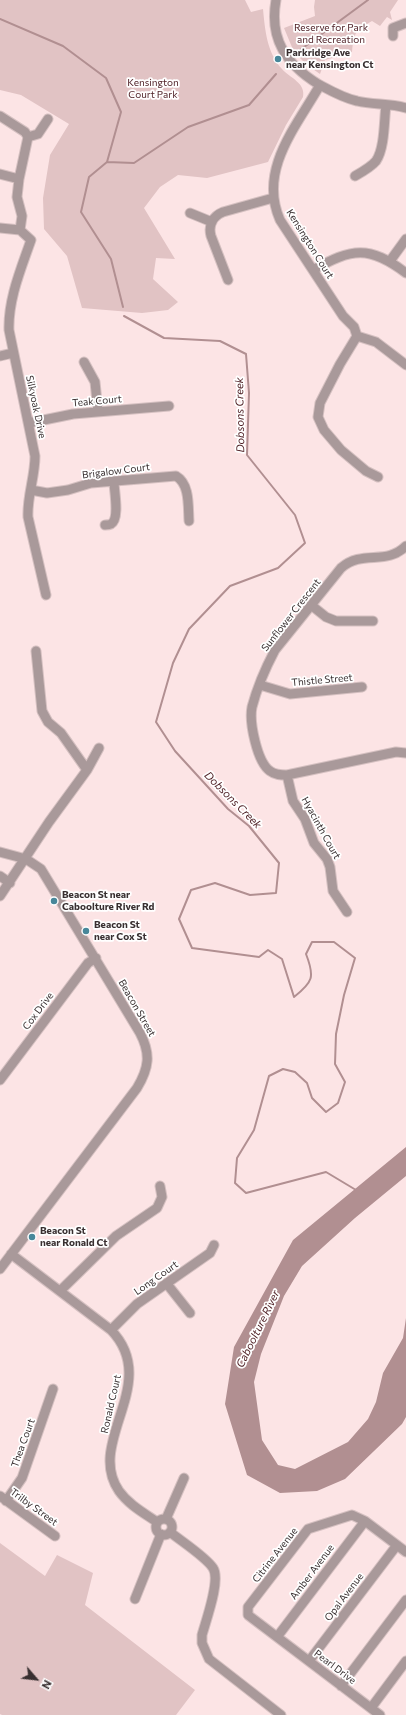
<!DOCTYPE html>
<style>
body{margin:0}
#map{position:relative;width:406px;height:1715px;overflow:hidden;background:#fce4e5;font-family:Commissioner,sans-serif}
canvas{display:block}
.north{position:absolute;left:16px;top:1659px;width:40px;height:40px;-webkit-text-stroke:3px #fff;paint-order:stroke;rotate:118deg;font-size:11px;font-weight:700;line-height:16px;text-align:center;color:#382f30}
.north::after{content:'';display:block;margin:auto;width:14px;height:18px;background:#382f30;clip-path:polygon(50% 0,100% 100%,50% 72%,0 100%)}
</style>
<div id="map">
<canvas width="406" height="1715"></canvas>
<div class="north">N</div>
</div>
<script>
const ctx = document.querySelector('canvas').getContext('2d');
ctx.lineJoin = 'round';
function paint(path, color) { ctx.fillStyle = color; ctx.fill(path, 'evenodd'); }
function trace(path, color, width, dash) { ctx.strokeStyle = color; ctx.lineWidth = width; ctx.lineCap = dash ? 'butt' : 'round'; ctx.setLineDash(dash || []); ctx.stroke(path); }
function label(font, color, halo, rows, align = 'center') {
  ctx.font = font + ' Commissioner,sans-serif'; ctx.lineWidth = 3.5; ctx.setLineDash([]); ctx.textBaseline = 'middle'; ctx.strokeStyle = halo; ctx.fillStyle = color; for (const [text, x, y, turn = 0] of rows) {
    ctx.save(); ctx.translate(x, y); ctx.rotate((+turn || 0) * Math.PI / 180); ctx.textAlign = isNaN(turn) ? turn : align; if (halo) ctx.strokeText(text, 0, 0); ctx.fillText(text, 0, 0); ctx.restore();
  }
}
paint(new Path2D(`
 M0 0H245L251 12 263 9C265 30 267 53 282 69 290 78 306 83 303 97L286 125 268 162 207 178 178 175 160 187 144 208 175 259 156 258 153 279 178 302 168 310 142 313 82 308 67 256 44 229 43 198 50 155 69 124 21 95 0 90Z
 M315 0H398L390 12 392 20 387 17 380 26 372 21C355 31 354 32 352 52L325 60 320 74 307 65 294 52 284 28 315 16 314 7Z
 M0 1543 45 1576 57 1555 93 1573 85 1605 195 1690 176 1715H2L0 1714Z`), '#e1c3c4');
paint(new Path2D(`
 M406 1147V1176L355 1218 302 1266 284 1296 261 1354 254 1382 262 1440 278 1465 295 1469 348 1442 368 1419 376 1402 383 1373 403 1338 406 1318V1417L402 1424 345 1479 317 1491 280 1493 247 1475 225 1404 234 1347 293 1240Z`), '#b18f91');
trace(new Path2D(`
 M0 19 63 46 106 78 121 112 107 162 89 177 81 212 111 259 123 307
 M296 53 368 0
 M107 162 134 163 188 127 249 105 276 74
 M124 316 164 338 220 341 246 354 249 393 247 455 295 515 305 543 278 568 230 586 189 629 173 663 156 722 175 751 228 809 249 826 279 863 276 893 250 895 215 883 191 890 179 919 192 948 259 957 268 950 282 959 294 997C313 982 315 977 306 954L312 942H334L355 958 344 995 336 1034 335 1064 345 1082 338 1103 326 1112 312 1098 307 1083 295 1072 283 1069 269 1076 254 1130 237 1158 235 1183 246 1193 326 1172 356 1190`), '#b18f91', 2);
const minor = new Path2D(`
 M276 0C269 39 286 64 318 84 331 91 343 98 357 101 373 105 390 103 406 108
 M393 36V28L406 23
 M320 85C296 127 258 170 280 220L343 316 354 327 357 336 376 342 406 365
 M0 116 25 132 28 137 19 179 17 197 22 216 20 230 0 228
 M28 137 38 134 48 119
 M0 174 19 179
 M355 176C362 172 371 167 376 161 385 148 384 120 386 105
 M190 213 212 222
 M20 230 31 240C21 269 8 299 9 330L35 456C35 477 27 496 28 517L46 595
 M390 261 406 239
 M313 270C352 248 369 245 406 273
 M228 280 211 236C208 225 213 216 223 212L273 198
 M357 336 340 364 320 403 318 417 324 430 341 450 366 471 378 477
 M0 356 13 353
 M84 362 95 382 98 411
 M29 423 73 414 169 406
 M31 490 47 493 68 490 91 483 176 476C190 484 188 506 189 521
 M105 525C107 525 109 525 111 524 120 519 114 490 114 482
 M406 546C386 566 363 549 341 568L275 650C266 667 257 688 252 707 249 722 257 762 270 771 275 775 281 775 287 775L396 752 406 753
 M311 605 326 617 336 621H373
 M36 651 42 711 48 722 61 733 87 770
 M260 685 290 694 362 687
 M287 775 293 801 305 819 314 843 327 859 330 867 333 891 347 912
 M0 852 26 859 41 869 140 1033C151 1054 149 1068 137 1088L0 1269
 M0 876 10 883
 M0 896 49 822 87 770 99 748
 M0 1080 88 963 96 958
 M11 1254 111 1330C162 1383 85 1442 119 1491 129 1505 144 1513 157 1522
 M167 1284 190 1313
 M60 1291 116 1236 157 1208 162 1197 160 1186
 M111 1330 137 1304 210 1253 214 1245
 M0 1496 55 1536
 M6 1501 22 1478 53 1389
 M156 1527a8 8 0 1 1 16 0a8 8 0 1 1-16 0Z
 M166 1519 184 1478
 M170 1532C181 1541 206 1557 213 1568 221 1580 206 1620 202 1635V1643L209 1659 281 1715
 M135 1599 161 1534
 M277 1637 365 1521
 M309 1661 397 1545
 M341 1686 406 1600
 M371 1708 406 1661
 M380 1715 248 1615V1607L308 1529 352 1515 365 1521 406 1552`);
trace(minor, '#d5c0c1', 11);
trace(minor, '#a9999a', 9);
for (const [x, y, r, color] of [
 [278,59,4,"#47879a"],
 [54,901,4,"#47879a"],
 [86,931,4,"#47879a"],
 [32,1237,4,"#47879a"]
]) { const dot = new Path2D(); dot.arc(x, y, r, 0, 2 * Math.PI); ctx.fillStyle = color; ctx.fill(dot); trace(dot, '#fff', 1.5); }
label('10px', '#4c1d23', '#fff', [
 ["Reserve for Park",331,28],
 ["and Recreation",331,40],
 ["Kensington",153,83],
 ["Court Park",153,95]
]);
label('bold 10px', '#382f30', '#fff', [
 ["Parkridge Ave",286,53],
 ["near Kensington Ct",286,65],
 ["Beacon St near",62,895],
 ["Caboolture River Rd",62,907],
 ["Beacon St",94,925],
 ["near Cox St",94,937],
 ["Beacon St",40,1231],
 ["near Ronald Ct",40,1243]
], 'left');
label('10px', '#382f30', '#fff', [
 ["Kensington Court",310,244,58],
 ["Teak Court",97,401,-5],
 ["Silkyoak Drive",36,407,78],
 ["Brigalow Court",116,471,-7],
 ["Sunflower Crescent",291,615,-52],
 ["Thistle Street",322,680,-5],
 ["Hyacinth Court",321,828,61],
 ["Beacon Street",137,1008,60],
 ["Cox Drive",38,1011,-53],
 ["Long Court",156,1278,-35],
 ["Ronald Court",111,1404,-77],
 ["Thea Court",23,1443,-70],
 ["Trilby Street",34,1507,36],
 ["Citrine Avenue",275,1555,-52],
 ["Amber Avenue",312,1572,-53],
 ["Opal Avenue",344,1597,-53],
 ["Pearl Drive",335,1667,37]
]);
label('italic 11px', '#4c1d22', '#fff', [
 ["Dobsons Creek",240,415,-91],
 ["Dobsons Creek",233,800,45],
 ["Caboolture River",258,1329,-64]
]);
</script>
